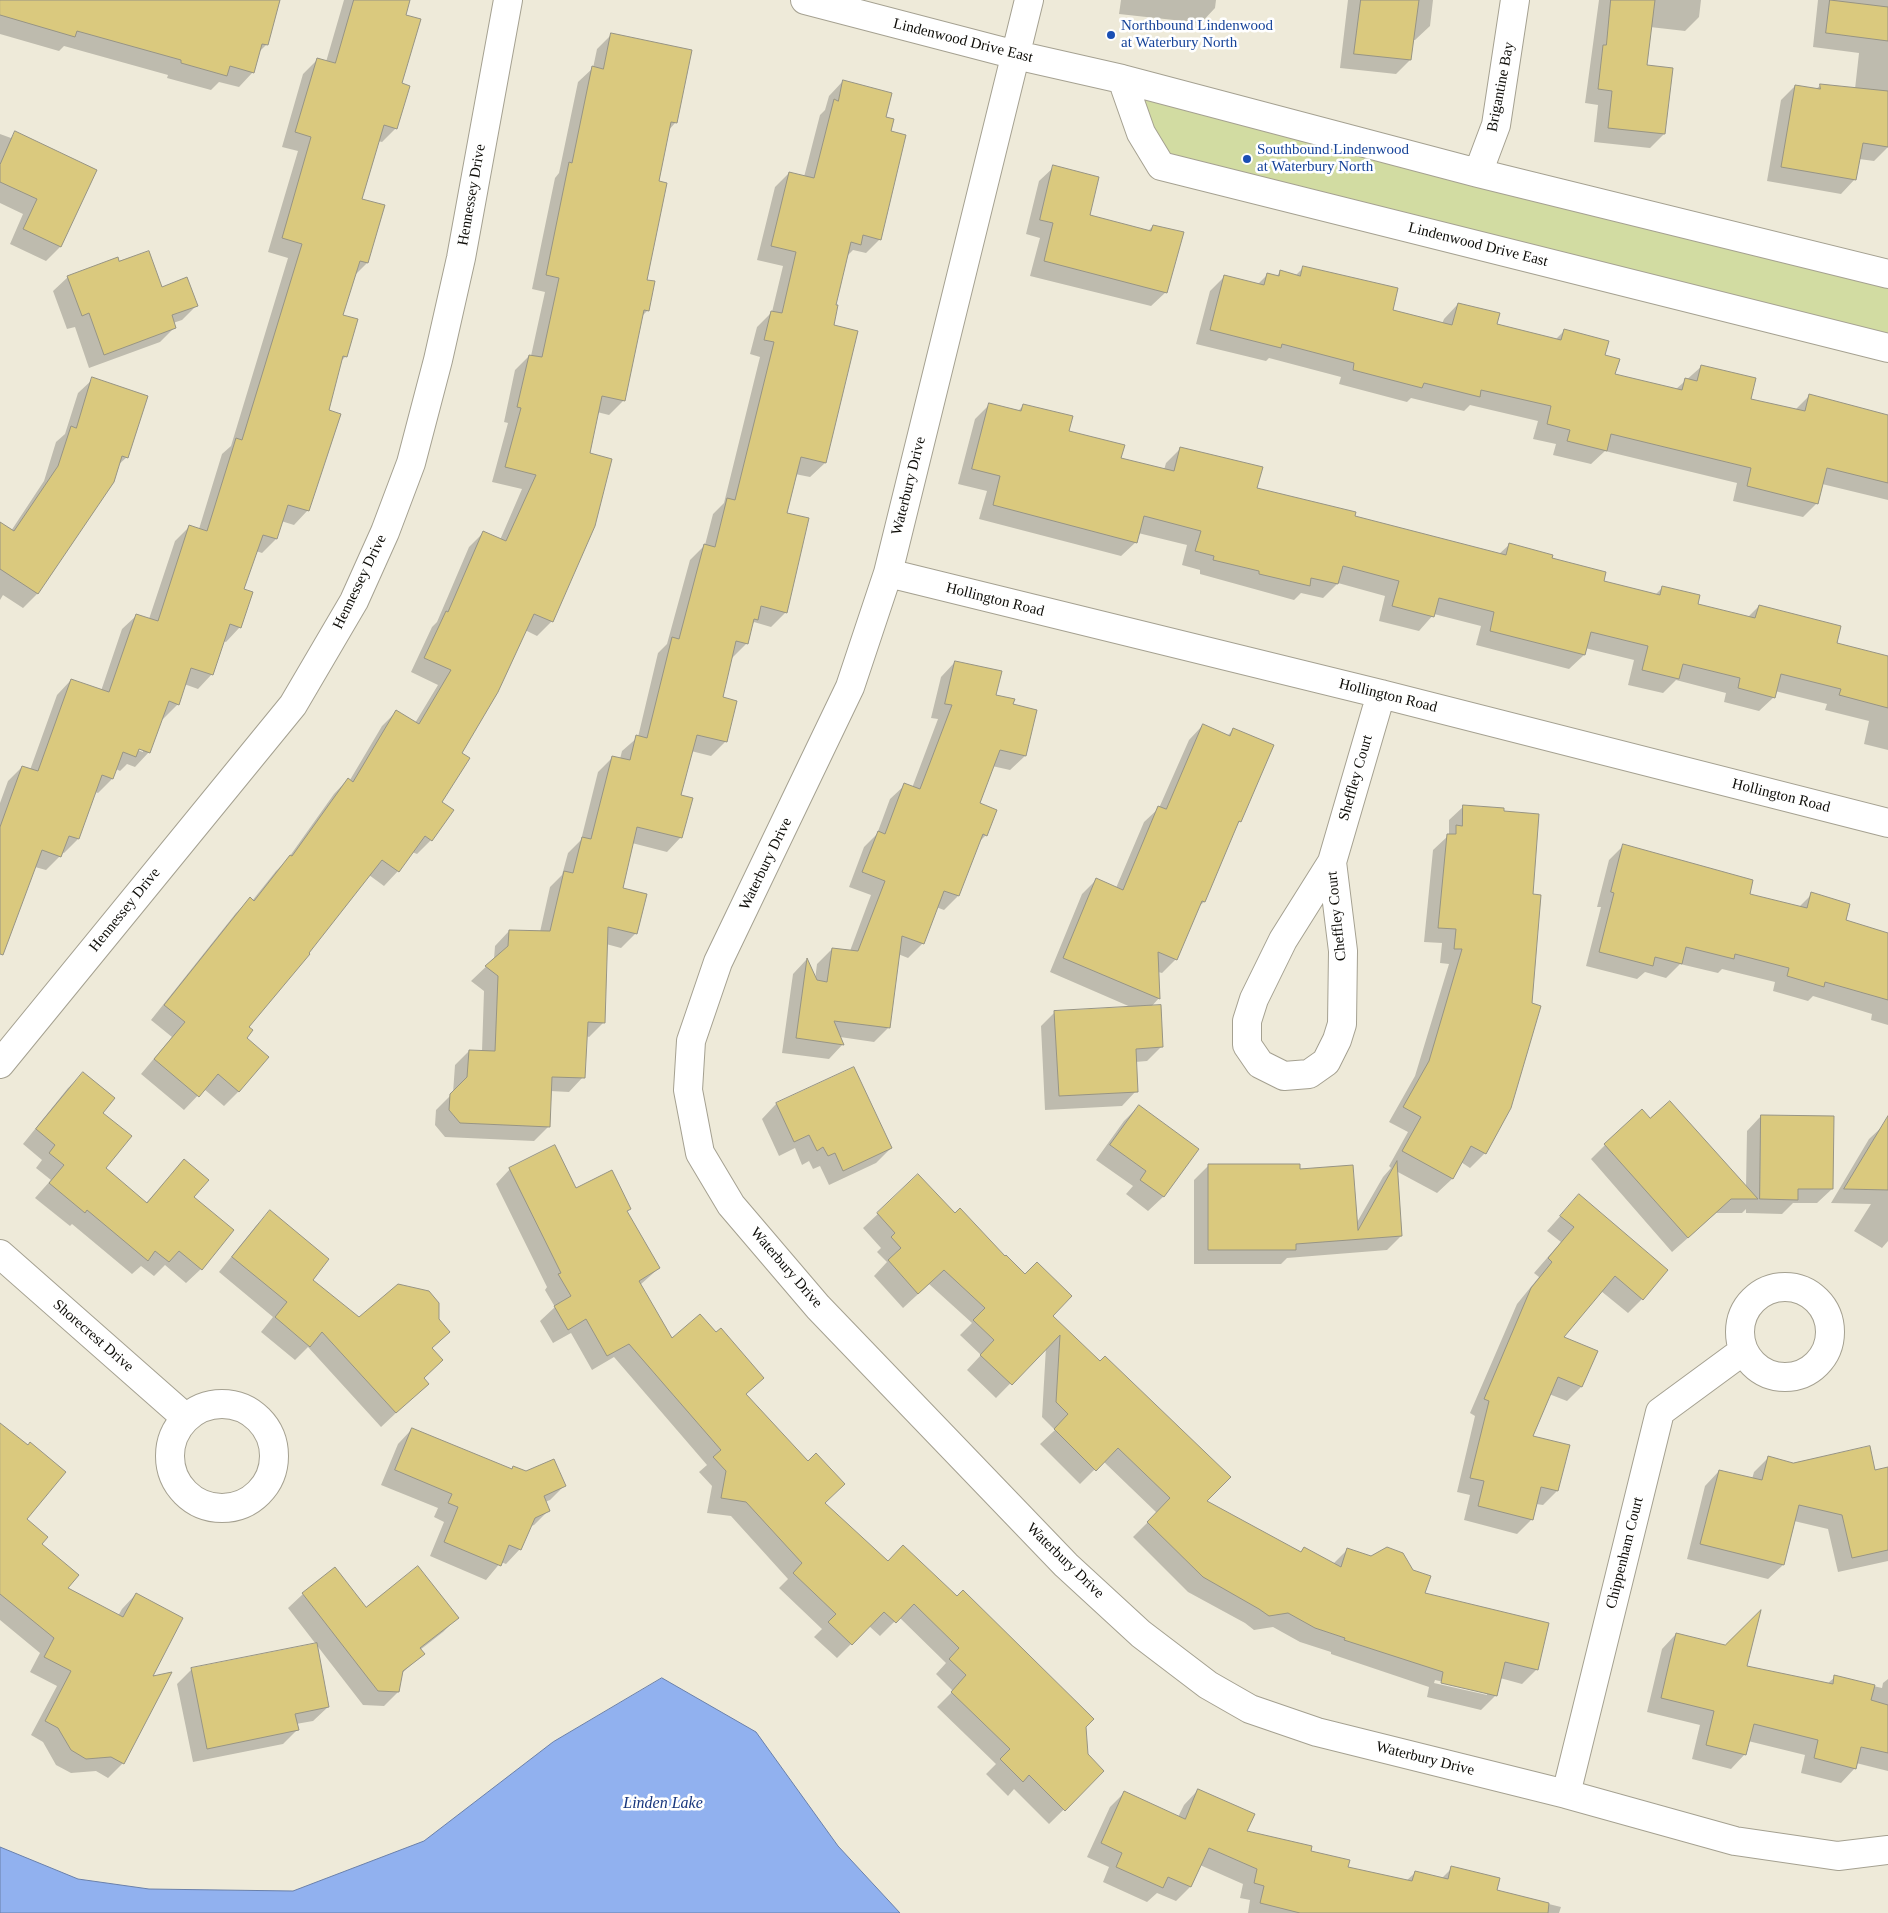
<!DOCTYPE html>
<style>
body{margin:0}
canvas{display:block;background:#eeead9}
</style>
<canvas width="1888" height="1913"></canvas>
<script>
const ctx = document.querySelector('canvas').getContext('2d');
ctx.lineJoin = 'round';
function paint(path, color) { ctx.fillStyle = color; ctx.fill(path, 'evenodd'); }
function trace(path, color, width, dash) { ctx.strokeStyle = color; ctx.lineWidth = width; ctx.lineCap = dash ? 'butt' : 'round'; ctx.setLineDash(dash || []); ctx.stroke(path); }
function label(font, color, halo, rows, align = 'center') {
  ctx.font = font + ' "Times New Roman",serif'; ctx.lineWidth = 5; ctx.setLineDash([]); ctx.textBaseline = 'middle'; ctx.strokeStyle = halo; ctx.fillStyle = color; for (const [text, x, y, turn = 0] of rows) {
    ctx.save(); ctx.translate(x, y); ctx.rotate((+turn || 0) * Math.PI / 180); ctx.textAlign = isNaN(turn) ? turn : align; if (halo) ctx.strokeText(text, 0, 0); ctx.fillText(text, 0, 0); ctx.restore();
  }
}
paint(new Path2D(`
 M1122 79 1888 274V348L1161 166Z`), '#d2dca2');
const water = new Path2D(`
 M662 1678 756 1732 838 1846 900 1913H0V1847L78 1879 149 1889 293 1891 424 1841 553 1742Z`);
paint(water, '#91b1ef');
trace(water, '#6a80aa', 1);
paint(new Path2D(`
 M0 0H279L267 44 259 52 253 72 239 87 219 82 211 90 167 78 168 75 64 46 59 51 0 34Z
 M344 0H409L404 16 396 128 382 142 378 141 360 200 367 263 354 276 342 316 346 356 341 361 327 411 308 510 294 525 281 521 276 539 262 553 256 551 242 590 240 627 226 642 223 641 212 674 198 689 184 684 178 704 163 719 162 718 149 752 135 767 127 764 120 771 116 769 112 779 98 793 95 792 78 839 64 853 61 852 60 856 46 870 35 867 0 925V803L8 781 22 767 30 770 57 695 71 680 101 691 122 629 137 615 149 619 175 541 190 526 199 529 222 454 231 446 288 258 268 252 298 151 282 147 303 74 318 59 326 62ZM132 748 143 749V752Z
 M1121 0H1216L1215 8 1201 23 1119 14Z
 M1348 0H1433L1430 26 1415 40H1413L1410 60 1396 74 1340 68Z
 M1599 0H1701L1699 17 1685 31 1650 27 1645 66 1664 134 1650 148 1594 142 1598 105 1585 103Z
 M1818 0H1888V147L1874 161 1859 159 1855 179 1841 194 1767 181 1781 100 1795 86 1816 89 1821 85 1855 89 1859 53 1813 47Z
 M611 35 690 51 675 123 668 131 657 182 645 281 648 310 641 317 624 400 609 415 597 412 552 621 537 636 525 630 460 753 441 802 431 840 417 854 412 852 398 871 384 886 369 875 247 1027 245 1038 267 1057 238 1092 224 1106 204 1089 184 1110 141 1074 172 1037 151 1020 236 913 250 899 252 901 276 871 287 860 334 794 348 779 350 780 382 726 396 712 415 723 438 685 411 672 432 627 437 622 469 547 483 533 500 540 522 489 492 482 508 423 504 422 515 370 529 356H531L545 292 532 289 555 178 559 173 578 82 593 68 597 49Z
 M843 81 885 118 880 239 866 253 853 250 846 257 835 306 832 326 856 332 825 463 810 477 795 474 785 513 786 612 771 627 754 622 752 625 747 643 732 658 731 657 721 698 726 741 711 756 691 751 679 796 681 837 667 852 632 843 621 889 636 933 621 948 606 944 604 1022 589 1037 586 1036 583 1077 569 1092 550 1091 549 1126 534 1141 445 1137 435 1125 436 1110 453 1093 455 1065 469 1051H482L484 991 471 981 494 959 495 946 509 931 540 932 550 887 562 875 568 853 581 840 598 772 613 757 620 759 622 751 638 737 658 653 667 644 690 560 705 545 713 514 724 503 760 357 750 354 757 327 772 312 783 266 757 260 775 187 789 173 804 177 820 115 825 110 829 96Z
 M16 133 60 247 46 261 10 244 23 214 0 203V134L11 138Z
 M1054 167 1088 216 1148 231 1153 226 1166 292 1151 306 1030 276 1040 238 1026 234 1039 181Z
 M119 263 162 289 196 306 182 320 173 323 175 327 160 342 89 368 75 327 67 329 53 291 68 277Z
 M1303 268 1391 311 1442 324 1444 319 1458 304 1496 325 1555 340 1564 331 1603 356 1614 375 1675 390 1702 366 1749 400 1795 410 1810 395 1888 417V500L1822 484 1817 503 1803 517 1733 501 1737 483 1605 451 1591 464 1553 455 1556 444 1533 439 1538 421 1470 405 1464 411 1411 398 1407 402 1339 384 1341 377 1269 358 1266 361 1196 344 1210 291 1224 277 1257 285 1267 275 1276 277 1280 272 1295 276Z
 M93 379 127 457 117 466 112 482 37 594 23 608 3 595 0 600V524L11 531 44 481 56 442 65 434 78 393Z
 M990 404 1018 411 1024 405 1068 432 1120 459 1164 470 1166 463 1181 448 1256 489 1354 517 1499 554 1509 545 1551 559 1602 581 1655 595 1663 587 1696 605 1748 617 1759 606 1835 644 1888 657V750L1864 744 1869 721 1825 710 1827 704 1775 691 1774 697 1759 711 1724 702 1726 693 1676 680 1663 693 1628 685 1634 660 1585 648 1584 655 1569 669 1476 645 1481 626 1434 614 1419 631 1379 621 1385 596 1338 583 1323 598 1301 593 1294 600 1200 574V570L1182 565 1187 545 1138 533 1136 542 1121 556 979 519 987 491 958 484 975 419Z
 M955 662 995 696 1012 705 1025 756 1010 770 992 766 978 804 986 835 978 843 958 896 944 910 936 907 923 943 908 958 898 954 888 1028 874 1042 840 1037 843 1044 829 1059 782 1053 793 974 806 960 815 980 817 964 832 949 850 951 871 895 849 887 864 847 877 834 890 799 905 785 912 788 938 719 931 718 941 677Z
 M1203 725 1227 736 1234 729 1240 821 1236 825 1204 902 1197 908 1176 959 1162 973 1158 972 1159 998 1151 1007 1161 1047 1147 1061 1135 1062 1136 1091 1122 1106 1045 1110 1041 1026 1055 1012 1133 1008 1050 972 1082 894 1096 880 1116 888 1144 822 1159 808 1189 740Z
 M1464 806 1485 1153 1470 1168 1461 1162 1452 1179 1437 1193 1396 1171 1401 1236 1387 1250 1287 1258 1281 1264H1194V1180L1208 1166 1298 1170 1356 1224 1383 1177 1391 1168 1389 1166 1408 1132 1389 1122 1415 1076 1449 964 1440 963 1442 943 1424 942 1433 850 1449 835V820Z
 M1623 846 1748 895 1798 908 1812 894 1844 921 1888 934V1025L1871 1020 1872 1014 1813 996 1808 1001 1773 991 1775 982 1722 969 1718 973 1680 964 1666 978 1645 972 1637 979 1586 966 1601 907H1597L1609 860Z
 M854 1069 891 1148 876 1163 829 1185 820 1166 813 1169 809 1161 802 1165 795 1148 779 1156 762 1119 776 1104Z
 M83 1074 101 1113 104 1168 146 1203 184 1161 192 1198 201 1269 186 1283 165 1265 154 1276 141 1266 132 1274 72 1224 70 1226 35 1198 51 1180 36 1168 42 1160 23 1144 68 1088Z
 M1139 1106 1198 1149 1163 1197 1148 1211 1126 1194 1133 1186 1096 1160 1124 1121Z
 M1761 1116 1832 1189 1817 1203H1793L1782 1214 1746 1213V1209L1742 1213H1716L1672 1252 1591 1159 1605 1145 1650 1120 1746 1188 1747 1131Z
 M1884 1125 1888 1127V1241L1882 1248 1854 1231 1871 1204 1831 1203 1869 1139Z
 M510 1169 575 1190 626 1212 659 1268 640 1285 671 1340 716 1334 762 1378 745 1395 824 1503 888 1563 1085 1727 1086 1754 1103 1771 1049 1824 1014 1789 1008 1796 986 1774 996 1764 937 1707 953 1691 936 1674 946 1663 899 1617 880 1636 869 1626 837 1658 814 1637 822 1629 779 1588 788 1579 731 1516 707 1513 712 1486 699 1472 707 1465 614 1357 592 1370 571 1333 553 1343 540 1321 555 1307 545 1290 547 1287 496 1184Z
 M918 1176 1052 1316 1205 1502 1300 1553 1304 1549 1333 1564 1347 1550 1423 1594 1537 1669 1522 1684 1500 1678 1496 1695 1481 1710 1427 1697 1429 1687 1331 1654V1652L1300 1642 1273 1627 1254 1630 1245 1623 1188 1592 1133 1537 1157 1513 1103 1461 1080 1484 1040 1444 1055 1430 1042 1417 1046 1347 996 1398 967 1370 981 1355 960 1335 972 1323 929 1284 903 1308 874 1276 887 1262 877 1252 881 1248 863 1228ZM1435 1680 1487 1692V1695L1434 1683Z
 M1579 1195 1642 1299 1628 1313 1601 1291 1562 1337 1581 1387 1567 1401 1549 1394 1531 1436 1557 1491 1543 1505 1536 1504 1532 1519 1517 1534 1464 1520 1470 1495 1457 1492 1475 1416 1470 1413 1517 1304 1539 1277 1534 1273 1561 1242 1547 1231Z
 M270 1212 311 1280 359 1319 431 1349 412 1398 381 1427 308 1347 295 1360 261 1332 273 1317 219 1272 256 1226Z
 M0 1424 25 1519 66 1589 118 1616 122 1609 136 1594 150 1678 123 1763 108 1778 96 1771 71 1773 56 1765 43 1742 31 1735 57 1686 30 1672 40 1653 0 1620Z
 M412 1429 511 1470 564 1486 550 1500 545 1502 549 1510 534 1525 529 1527 520 1549 506 1564 501 1562 486 1580 430 1556 444 1522 434 1517 438 1508 381 1485 398 1444Z
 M1768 1458 1793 1464 1874 1471 1888 1468V1561L1838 1572 1828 1529 1794 1521 1783 1565 1768 1579 1687 1559 1705 1486 1719 1471 1752 1479 1754 1472Z
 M303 1594 366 1609 457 1618 443 1632 420 1650 423 1654 401 1674 398 1692 384 1706 363 1705 288 1608Z
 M1676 1634 1745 1667 1827 1684 1835 1677 1882 1688 1883 1683 1888 1679V1771L1856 1763 1855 1768 1841 1783 1801 1773 1805 1755 1748 1741 1745 1754 1731 1769 1692 1759 1700 1725 1647 1712 1662 1649Z
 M191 1670 328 1707 313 1721 296 1724 297 1730 283 1744 193 1762 177 1684Z
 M1198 1790 1245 1832 1309 1852 1347 1868 1406 1881 1415 1873 1441 1879 1452 1868 1496 1891 1561 1907 1559 1913H1248L1250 1900 1240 1898 1243 1884 1200 1865 1190 1887 1176 1901 1157 1893 1147 1902 1103 1882 1109 1867 1087 1857 1110 1807 1124 1793 1178 1817 1184 1805Z`), '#0003');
const building = new Path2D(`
 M0 0H280L268 45 262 44 254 73 230 66 227 76 181 63V60L77 31 75 37 0 15Z
 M354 0H410L406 15 421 19 402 83 410 86 397 129 384 125 362 199 385 205 368 263 360 261 343 315 358 319 347 357 343 356 329 410 341 414 309 511 288 505 277 539 263 535 244 589 253 592 241 628 230 624 213 675 191 668 179 705 169 701 150 753 139 749 136 757 123 752 113 779 102 775 79 839 69 836 61 857 42 850 3 955 0 954V827L22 766 38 771 71 679 109 692 136 614 158 621 189 525 207 531 236 438 242 440 302 244 282 238 311 137 295 132 317 58 335 63Z
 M1361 0H1419L1411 60 1354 54Z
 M1611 0H1655L1647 65 1673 68 1665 134 1608 128 1612 91 1598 89 1603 45H1606Z
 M1830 0 1888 7V41L1826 33Z
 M611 33 692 50 677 123 671 122 659 181 667 183 647 280 655 281 649 311 644 310 625 401 602 396 590 453 612 459 595 526 553 622 534 614 498 692 462 753 470 758 442 802 454 810 432 841 425 836 399 872 382 860 309 953 310 954 249 1027 253 1030 247 1038 269 1057 239 1092 218 1074 199 1097 154 1059 185 1022 164 1005 250 897 254 901 290 855 292 856 348 778 353 782 396 710 419 724 451 670 424 658 446 611 448 612 483 531 506 541 536 475 505 467 521 408 517 407 529 355 542 357 559 278 546 275 569 162 572 163 592 66 603 69Z
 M843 80 892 93 886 117 894 119 891 131 906 135 881 240 863 235 861 245 851 242 836 305H838L834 325 858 331 826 463 801 457 787 513 809 518 787 613 761 606 758 620 754 619 748 644 736 641 723 697 737 701 727 742 697 735 681 795 693 798 682 838 637 827 623 888 647 894 637 934 608 927 605 1023 588 1022 585 1078 552 1077 550 1127 460 1123 449 1110 450 1094 467 1077 469 1050 495 1051 498 976 485 966 508 946 509 930 550 931 564 871 573 873 582 837 591 839 612 756 630 760 636 735 647 738 672 637 679 639 704 544 715 547 727 498 735 500 774 342 764 340 771 311 782 313 796 252 771 246 789 172 814 178 834 99 838 101Z
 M1820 84 1888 91V147L1863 143 1856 180 1781 167 1795 85 1820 89Z
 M15 131 97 170 61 247 23 229 37 199 0 182V165Z
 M1053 165 1099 177 1090 215 1151 231 1153 225 1184 232 1167 293 1044 261 1053 223 1040 220Z
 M149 251 162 287 187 277 198 306 172 315 176 328 104 355 89 313 82 316 67 276 118 257 119 261Z
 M1303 266 1398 288 1393 310 1452 325 1458 303 1500 313 1497 324 1561 340 1564 329 1609 341 1605 355 1620 359 1615 374 1682 390 1685 378 1697 381 1701 365 1756 378 1751 399 1805 411 1809 394 1888 415V483L1827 468 1818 504 1747 486 1751 468 1611 434 1607 451 1567 441 1570 430 1547 424 1551 406 1481 390 1480 397 1424 383 1422 388 1353 370 1354 363 1282 344 1281 348 1210 330 1224 275 1264 285 1267 273 1279 276 1280 270 1300 276Z
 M92 377 148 396 128 458 122 456 114 482 38 594 0 569V522L14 531 58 466 71 426 76 428Z
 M989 403 1021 411 1023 404 1073 416 1069 431 1125 445 1121 458 1174 471 1180 447 1263 467 1257 488 1356 512 1355 516 1506 555 1509 543 1553 555 1552 558 1606 572 1604 581 1660 595 1662 586 1700 595 1698 604 1755 618 1759 605 1841 626 1837 643 1888 656V708L1839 695 1841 689 1781 674 1775 698 1738 688 1740 678 1683 664 1679 679 1642 670 1648 646 1591 632 1585 655 1490 631 1494 612 1439 598 1434 617 1392 606 1399 581 1343 566 1338 584 1311 578 1310 586 1259 574V571L1213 560 1214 556 1195 551 1201 531 1144 516 1137 543 993 505 1000 476 972 469Z
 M955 661 1002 671 996 695 1015 699 1013 704 1037 710 1026 756 1000 750 980 803 997 810 987 836 983 834 959 896 944 891 924 944 902 936 890 1028 834 1021 844 1045 796 1038 807 958 817 980 827 982 832 948 858 951 885 881 862 872 878 831 885 834 904 783 920 789 952 705 945 704Z
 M1203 724 1230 736 1233 728 1274 745 1241 822 1239 821 1205 902 1202 901 1177 960 1158 952 1160 999 1063 958 1096 878 1123 890 1158 806 1166 809Z
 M1463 805 1504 808V811L1539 814 1533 894 1541 895 1532 1003 1541 1006 1511 1108 1486 1154 1471 1146 1453 1179 1402 1151 1421 1117 1403 1107 1429 1061 1462 949H1454L1456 929 1438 928 1447 834H1456V825L1462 826Z
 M1623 844 1753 880 1750 894 1807 908 1811 892 1850 904 1846 920 1888 933V1000L1825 982 1824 987 1787 976 1789 968 1735 954 1734 959 1686 947 1682 964 1655 957 1653 966 1599 952 1614 893 1611 892Z
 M1161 1005 1163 1047 1136 1049 1138 1092 1059 1096 1054 1011Z
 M854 1067 892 1148 843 1171 835 1153 828 1156 823 1147 817 1151 809 1135 794 1142 776 1103Z
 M83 1072 115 1098 103 1113 132 1136 106 1168 147 1203 184 1159 209 1180 194 1197 234 1230 202 1270 179 1251 169 1262 155 1251 148 1261 87 1210 85 1213 49 1183 64 1165 49 1153 55 1145 36 1129Z
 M1670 1101 1758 1199H1731L1688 1238 1604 1144 1642 1109 1650 1118Z
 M1139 1105 1199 1149 1164 1197 1140 1180 1146 1171 1110 1145Z
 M1761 1115 1834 1116 1833 1189H1798V1200L1760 1199Z
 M1888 1116V1190L1844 1189Z
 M555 1145 576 1188 612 1170 631 1209 627 1211 660 1268 639 1281 672 1338 700 1314 716 1332 721 1328 764 1378 746 1394 808 1461 816 1453 845 1484 825 1503 888 1561 903 1545 957 1596 963 1590 1094 1719 1086 1727 1088 1754 1104 1771 1065 1811 1029 1775 1023 1782 1000 1759 1010 1749 951 1692 966 1675 949 1659 959 1648 914 1604 896 1623 884 1612 852 1645 828 1622 836 1614 793 1573 802 1563 746 1502 721 1498 726 1471 713 1457 721 1450 629 1344 607 1356 586 1319 568 1330 554 1306 571 1296 558 1274 561 1273 509 1168Z
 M1397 1161 1402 1236 1296 1244V1250H1208V1164H1300V1169L1353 1165 1358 1230Z
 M918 1174 955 1213 960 1208 1005 1256 1006 1255 1025 1274 1037 1262 1072 1296 1053 1316 1100 1361 1105 1356 1231 1477 1207 1501 1301 1552 1304 1547 1341 1567 1347 1548 1371 1556 1387 1547 1403 1553 1413 1570 1431 1576 1425 1593 1549 1623 1538 1670 1505 1662 1497 1696 1441 1683 1443 1672 1344 1640 1345 1638 1315 1628 1288 1613 1269 1616 1259 1609 1203 1577 1147 1522 1170 1498 1118 1448 1096 1471 1054 1429 1068 1414 1056 1402 1060 1335 1012 1385 980 1355 994 1340 973 1320 985 1308 944 1270 918 1294 888 1260 901 1248 891 1237 895 1233 877 1213Z
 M1579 1194 1668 1270 1643 1300 1615 1276 1564 1337 1598 1351 1582 1387 1558 1377 1533 1436 1570 1445 1558 1491 1541 1487 1533 1520 1478 1506 1484 1481 1470 1478 1489 1401 1484 1399 1531 1288 1552 1262 1548 1258 1574 1227 1560 1216Z
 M270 1210 329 1259 313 1280 359 1317 398 1284 429 1291 439 1303V1319L450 1332 432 1348 443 1360 424 1378 429 1384 396 1413 322 1332 310 1347 275 1317 287 1302 232 1257Z
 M0 1423 28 1445 30 1442 66 1472 27 1519 48 1537 42 1544 79 1575 68 1588 123 1617 136 1593 183 1618 153 1676 172 1672 124 1764 111 1757 86 1759 71 1750 58 1728 45 1721 71 1671 44 1657 54 1638 0 1594Z
 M412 1428 512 1469 513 1466 526 1471 554 1459 566 1486 544 1496 550 1511 535 1518 521 1550 509 1545 501 1566 444 1542 458 1507 448 1503 452 1494 395 1470Z
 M1870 1446 1875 1470 1888 1467V1550L1852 1558 1842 1515 1799 1505 1784 1565 1700 1544 1719 1470 1762 1480 1768 1456 1793 1463Z
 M418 1566 459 1618 420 1648 425 1654 403 1671 399 1692 378 1691 302 1593 335 1567 366 1607Z
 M1761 1610 1747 1666 1833 1684 1834 1675 1875 1685 1871 1700 1888 1705V1753L1861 1747 1856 1769 1814 1758 1818 1740 1754 1724 1746 1755 1706 1745 1714 1711 1661 1698 1676 1633 1725 1645Z
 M317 1643 329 1707 295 1714 299 1730 207 1749 191 1668Z
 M1198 1789 1255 1814 1247 1831 1312 1846 1311 1851 1350 1860 1348 1867 1412 1881 1415 1871 1448 1879 1451 1866 1500 1878 1497 1890 1549 1903 1548 1913H1300L1260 1903 1264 1886 1254 1883 1257 1869 1209 1848 1191 1887 1168 1877 1163 1888 1116 1867 1122 1853 1101 1843 1124 1791 1185 1819Z`);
paint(building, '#dac97e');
trace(building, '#979484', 1);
const minor = new Path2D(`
 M805 0 1016 55 1122 79 1478 173 1888 274
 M1029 0 888 573 850 687 718 962 691 1041 688 1090 700 1153 731 1205 818 1307 1066 1565 1141 1634 1208 1685 1250 1709 1317 1732 1566 1794 1735 1841 1838 1856 1888 1850
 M1122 79 1141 133 1161 166 1888 348
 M1478 173 1496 125 1515 0
 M888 573 1381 694 1888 823
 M1332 862 1343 951 1342 1024 1337 1040 1326 1062 1309 1074 1284 1076 1260 1064 1247 1045V1021L1254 999 1283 940Z
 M1332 862 1381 694
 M0 1064 293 705 354 601 385 532 411 463 438 360 461 258 508 0
 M0 1254 186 1418
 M1740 1332a45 45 0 1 1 90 0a45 45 0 1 1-90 0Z
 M170 1456a52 52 0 1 1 104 0a52 52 0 1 1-104 0Z
 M1566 1794 1660 1412 1743 1351`);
trace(minor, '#a5a191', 30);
trace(minor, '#fff', 28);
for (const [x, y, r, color] of [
 [1111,35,5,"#1a4fb4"],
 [1247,159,5,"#1a4fb4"]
]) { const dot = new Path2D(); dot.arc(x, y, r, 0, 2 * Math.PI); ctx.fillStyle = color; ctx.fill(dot); trace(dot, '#fff', 2); }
label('15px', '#164399', '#fff', [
 ["Northbound Lindenwood",1121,26],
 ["at Waterbury North",1121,43],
 ["Southbound Lindenwood",1257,150],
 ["at Waterbury North",1257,167]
], 'left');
label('15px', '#0e0d08', '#fff', [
 ["Lindenwood Drive East",963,41,14],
 ["Brigantine Bay",1501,87,-79],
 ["Hennessey Drive",472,195,-80],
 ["Lindenwood Drive East",1478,245,14],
 ["Waterbury Drive",909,486,-76],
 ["Hennessey Drive",360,582,-64],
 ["Hollington Road",995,600,14],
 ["Hollington Road",1388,696,14],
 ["Sheffley Court",1356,778,-74],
 ["Hollington Road",1781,796,14],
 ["Waterbury Drive",766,864,-64],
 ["Hennessey Drive",125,910,-51],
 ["Cheffley Court",1337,916,-96],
 ["Waterbury Drive",786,1268,49],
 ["Shorecrest Drive",93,1336,41],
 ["Chippenham Court",1625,1553,-76],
 ["Waterbury Drive",1065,1561,44],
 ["Waterbury Drive",1425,1759,14]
]);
label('italic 16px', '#17367d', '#fff', [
 ["Linden Lake",663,1804]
]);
</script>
